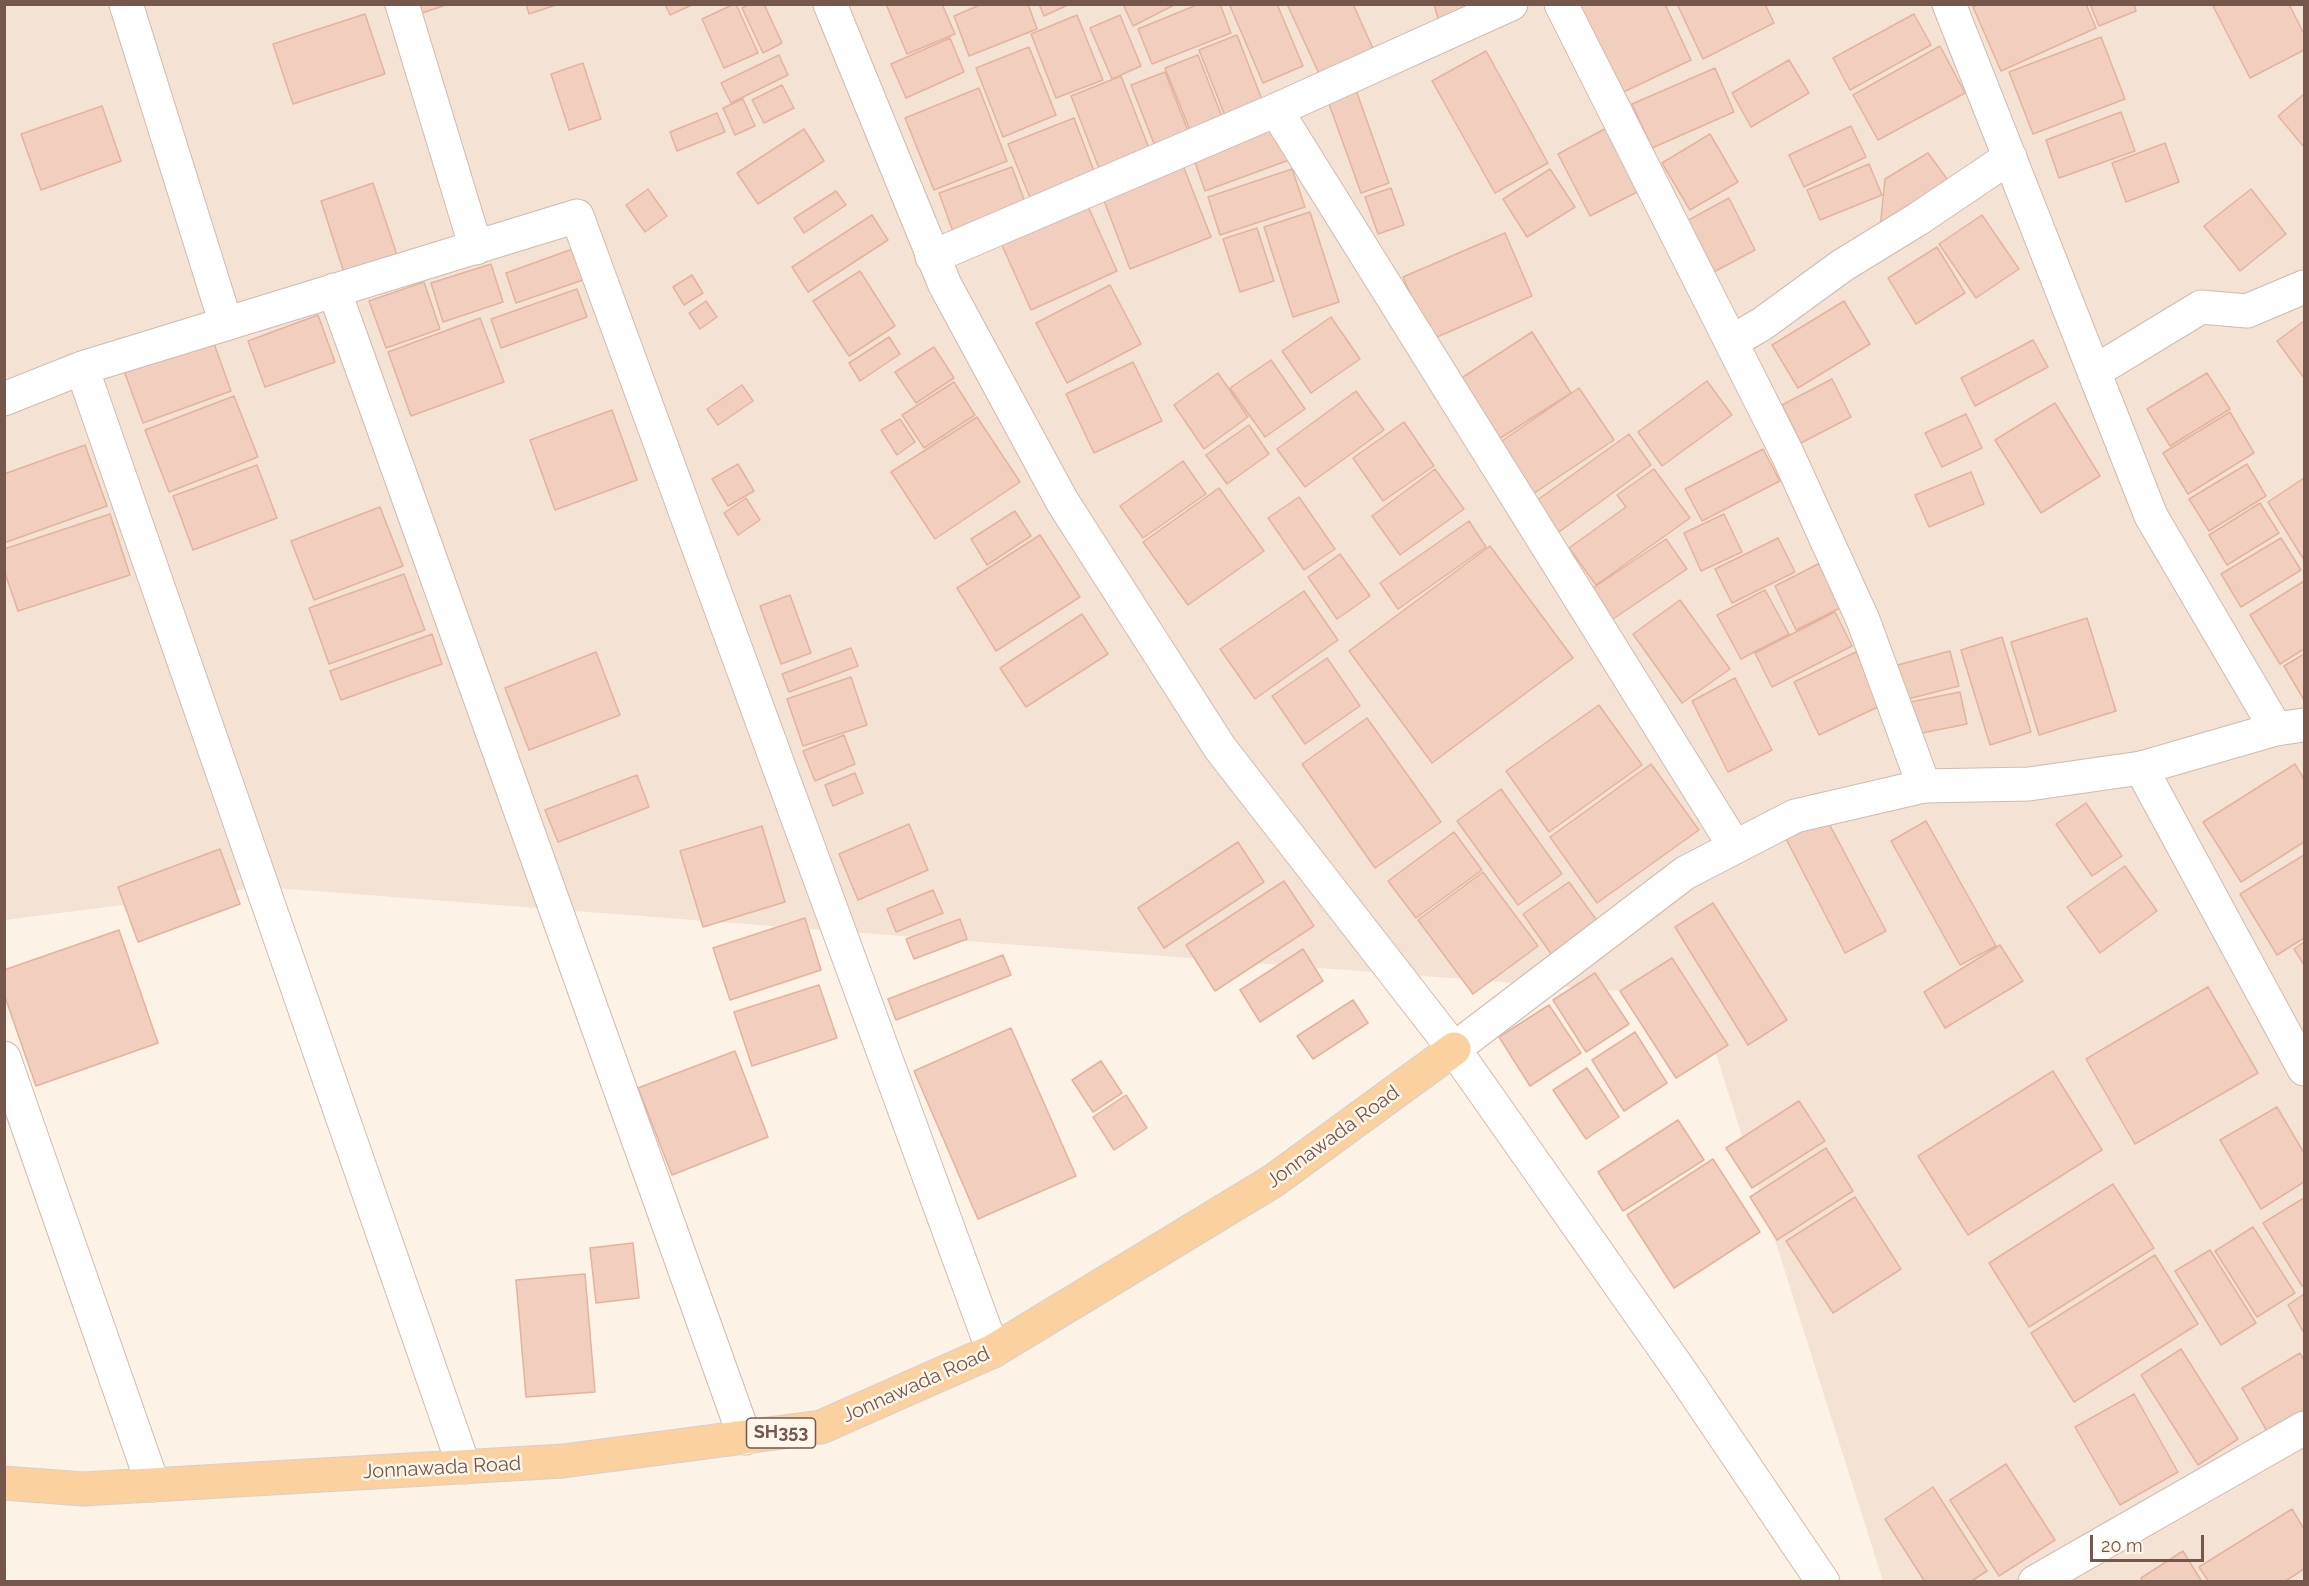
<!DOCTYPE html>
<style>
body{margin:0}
#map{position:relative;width:2309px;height:1586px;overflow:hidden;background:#fcf2e6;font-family:Raleway,sans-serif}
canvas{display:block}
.frame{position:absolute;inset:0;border:6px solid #75574b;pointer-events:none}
.scale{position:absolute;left:2090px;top:1535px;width:114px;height:27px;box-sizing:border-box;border:3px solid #75574b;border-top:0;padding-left:8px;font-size:18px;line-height:21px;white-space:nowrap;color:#75574b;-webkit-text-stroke:4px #fff6ec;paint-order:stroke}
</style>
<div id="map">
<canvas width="2309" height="1586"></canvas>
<div class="frame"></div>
<div class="scale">20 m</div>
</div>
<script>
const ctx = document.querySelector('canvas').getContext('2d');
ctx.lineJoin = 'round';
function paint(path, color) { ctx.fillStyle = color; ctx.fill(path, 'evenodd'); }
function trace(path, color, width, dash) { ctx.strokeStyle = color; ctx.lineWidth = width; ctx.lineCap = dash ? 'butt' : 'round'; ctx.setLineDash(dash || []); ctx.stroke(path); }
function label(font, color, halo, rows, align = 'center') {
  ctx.font = font + ' Raleway,sans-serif'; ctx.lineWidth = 5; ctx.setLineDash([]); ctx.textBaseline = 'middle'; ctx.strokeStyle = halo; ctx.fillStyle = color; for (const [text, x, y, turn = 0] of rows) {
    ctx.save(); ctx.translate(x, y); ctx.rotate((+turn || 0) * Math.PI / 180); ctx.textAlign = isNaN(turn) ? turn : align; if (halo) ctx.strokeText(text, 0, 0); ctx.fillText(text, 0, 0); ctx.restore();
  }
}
paint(new Path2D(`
 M4 5H2304V1581H1883L1698 997 263 887 5 920Z`), '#f4e3d4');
const building = new Path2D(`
 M416 4H449L419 14Z
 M526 4H559L529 14Z
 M665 4H694L670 15Z
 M734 4H736L758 53 724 68 702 19Z
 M750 4H764L782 43 763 53 742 8Z
 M886 4H942L955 34 907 54Z
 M982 4H1028L1037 29 969 56 954 16Z
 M1039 4H1070L1044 16Z
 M1123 4H1176L1133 26Z
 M1199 4H1220L1231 33 1152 64 1138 29Z
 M1233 4H1277L1303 66 1263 83 1230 6Z
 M1287 4H1353L1375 53 1321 78Z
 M1434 4H1493L1439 22Z
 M1571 4H1665L1691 60 1615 96Z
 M1677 4H1765L1774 23 1703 59Z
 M1979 4H2086L2096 28 2001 71 1973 7Z
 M2090 4H2134L2136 11 2099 26Z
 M2212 4H2289L2304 34V50L2250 78Z
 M365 14 385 74 293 104 273 44Z
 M1914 14 1931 45 1850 90 1833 58Z
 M1077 15 1103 80 1056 98 1031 34Z
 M1120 15 1141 66 1112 79 1090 28Z
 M1237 35 1264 105 1227 121 1199 50Z
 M2101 37 2125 99 2033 134 2009 72Z
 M950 38 964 72 906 98 891 64Z
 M1940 46 1965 93 1878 140 1853 95Z
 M1029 47 1056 115 1003 137 976 68Z
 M1486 51 1548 163 1495 193 1432 81Z
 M779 55 788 75 731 103 721 83Z
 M1198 55 1226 127 1194 140 1165 68Z
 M1789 60 1809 93 1751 127 1732 93Z
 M583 63 601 119 569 130 551 74Z
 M1715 68 1734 112 1652 148 1632 104Z
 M1165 72 1192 141 1158 154 1131 85Z
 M1121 76 1152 156 1102 176 1071 96Z
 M782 85 794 108 764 123 752 100Z
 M979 88 1007 161 934 190 905 118Z
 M1356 90 1389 183 1361 193 1328 101Z
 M2304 94V147L2278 116Z
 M743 99 755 126 735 135 723 108Z
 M102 106 121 161 41 190 21 134Z
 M2121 112 2135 151 2059 178 2046 140Z
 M717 113 725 132 677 151 670 132Z
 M1074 118 1097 179 1033 205 1008 144Z
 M1274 121 1289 160 1205 191 1191 151Z
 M1612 125 1645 188 1590 216 1558 154Z
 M1851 126 1866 157 1804 187 1789 155Z
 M804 129 824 161 758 204 737 173Z
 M1710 134 1738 182 1690 210 1662 163Z
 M2165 143 2179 182 2126 202 2112 163Z
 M1928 153 1947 179 1880 229 1885 179Z
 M1180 158 1211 237 1130 269 1100 190Z
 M1869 164 1882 195 1820 220 1807 190Z
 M1012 167 1029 213 956 240 939 193Z
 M1292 169 1305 207 1220 235 1208 197Z
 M1550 169 1575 207 1527 237 1503 199Z
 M373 183 399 261 346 279 321 201Z
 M1391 188 1404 225 1378 234 1365 197Z
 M648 189 667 216 645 232 626 205Z
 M2251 189 2286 234 2240 271 2204 226Z
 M836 191 846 205 804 233 794 218Z
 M1729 198 1755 250 1712 273 1685 222Z
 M1086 202 1117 271 1031 310 1000 241Z
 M1310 212 1339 302 1293 317 1264 227Z
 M872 215 888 240 808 292 792 267Z
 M1982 215 2019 269 1976 298 1939 244Z
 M1257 228 1274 281 1240 292 1223 239Z
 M1505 233 1532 296 1430 340 1403 277Z
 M578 247 589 278 516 303 506 273Z
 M1937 247 1965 293 1916 324 1888 278Z
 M491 264 503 302 443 322 431 283Z
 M860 271 895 326 849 356 813 301Z
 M692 275 703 293 684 305 673 287Z
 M424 282 440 329 386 348 369 301Z
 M1110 285 1141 344 1067 383 1036 323Z
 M577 289 587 317 501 348 491 319Z
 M706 301 717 317 700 329 689 313Z
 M1844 301 1870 344 1798 388 1772 345Z
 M318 315 335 362 265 387 248 341Z
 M1331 317 1360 359 1311 393 1282 351Z
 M480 318 504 382 411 416 388 352Z
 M2304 321V378L2277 341Z
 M1532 332 1571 393 1499 439 1460 379Z
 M211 335 231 391 143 423 123 368Z
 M889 337 900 354 860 381 849 363Z
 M2033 340 2048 367 1975 406 1961 378Z
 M934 347 954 378 916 403 895 372Z
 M1271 360 1305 409 1265 437 1230 388Z
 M1133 362 1162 421 1094 453 1066 394Z
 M1218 373 1248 417 1204 449 1174 405Z
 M2207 373 2230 409 2170 446 2147 409Z
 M1832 379 1851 417 1801 443 1782 405Z
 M1707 381 1732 415 1662 466 1638 432Z
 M954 382 975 415 924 448 902 415Z
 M742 385 753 401 718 425 707 409Z
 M1579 388 1614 440 1527 498 1493 447Z
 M1356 391 1384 430 1305 487 1277 449Z
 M234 396 258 457 169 492 145 430Z
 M2055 403 2100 476 2041 513 1995 440Z
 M612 410 637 480 555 510 530 440Z
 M2230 412 2254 453 2188 494 2163 453Z
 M1966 414 1982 448 1942 467 1925 433Z
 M977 417 1020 482 935 539 891 472Z
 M900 419 915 442 897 455 881 430Z
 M1404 422 1434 466 1383 501 1353 458Z
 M1249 425 1269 454 1227 484 1206 455Z
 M1629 434 1651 465 1559 532 1536 501Z
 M85 445 107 506 4 543V474Z
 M1763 449 1780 481 1702 521 1685 489Z
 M1183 461 1206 494 1143 538 1120 506Z
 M738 464 754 491 728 506 712 479Z
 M2247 464 2266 496 2209 531 2189 499Z
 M257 465 277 518 193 550 173 496Z
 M1435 469 1464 509 1400 555 1372 516Z
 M1654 469 1690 518 1596 585 1569 548 1626 507 1617 495Z
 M1971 472 1984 504 1929 527 1915 495Z
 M2304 478V560L2268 502Z
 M1219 488 1264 551 1188 605 1143 542Z
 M1299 497 1335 549 1304 570 1268 518Z
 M746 498 760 520 738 535 724 513Z
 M2260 503 2279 533 2227 565 2209 535Z
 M380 507 403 566 314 600 291 541Z
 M1015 511 1031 536 987 565 971 539Z
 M110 514 130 575 18 611 4 570V549Z
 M1724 514 1742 552 1701 571 1684 533Z
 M1469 521 1486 547 1398 609 1380 583Z
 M1040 535 1080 597 996 651 957 588Z
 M1778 538 1795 572 1732 603 1715 569Z
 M2281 538 2301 570 2241 607 2221 574Z
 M1666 539 1687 569 1610 621 1590 590Z
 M1490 546 1573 658 1432 763 1349 651Z
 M1340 554 1370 596 1337 619 1308 577Z
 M1822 562 1844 606 1796 630 1775 586Z
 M404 574 425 630 329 664 309 608Z
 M2304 581V649L2280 664 2250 615Z
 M1765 590 1789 634 1741 659 1717 615Z
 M1304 591 1338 640 1255 699 1220 649Z
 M790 595 811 653 781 664 760 606Z
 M1680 600 1730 669 1682 703 1633 634Z
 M1835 612 1852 646 1772 687 1755 653Z
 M1082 614 1108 654 1026 707 1000 668Z
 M2087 618 2116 711 2039 735 2011 642Z
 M432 634 442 664 341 700 330 671Z
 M2002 637 2031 732 1990 745 1961 650Z
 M851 648 858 666 789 692 782 674Z
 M1950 651 1959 686 1904 700 1894 666Z
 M596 652 620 715 529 750 505 688Z
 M1856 652 1882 705 1819 735 1794 682Z
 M2304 654V700L2284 666Z
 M1327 658 1360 706 1305 744 1272 696Z
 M851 677 867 725 803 746 787 699Z
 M1735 678 1772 750 1728 772 1692 701Z
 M1960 692 1967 724 1912 735 1905 703Z
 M1599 705 1642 765 1549 832 1506 771Z
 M1367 718 1441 822 1375 868 1302 764Z
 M844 735 855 764 815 781 803 751Z
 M1651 764 1699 830 1597 903 1550 837Z
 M2295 764 2304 779V842L2241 882 2203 822Z
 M855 773 863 793 833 806 825 785Z
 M637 775 649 807 558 842 545 810Z
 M1501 789 1562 874 1518 905 1457 821Z
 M2086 803 2122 856 2092 876 2056 824Z
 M1824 814 1886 931 1845 953 1784 835Z
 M1926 821 1996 946 1960 965 1891 841Z
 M909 824 928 870 858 900 839 854Z
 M762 826 785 902 703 927 680 851Z
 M1454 832 1482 870 1416 918 1388 881Z
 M1238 842 1264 882 1164 948 1138 908Z
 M220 849 240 904 138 942 118 887Z
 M2304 855V938L2277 955 2240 894Z
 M2125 866 2157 911 2100 953 2067 907Z
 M1483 872 1538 946 1473 994 1418 920Z
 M1284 881 1314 926 1215 991 1186 945Z
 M1569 882 1600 925 1554 958 1523 914Z
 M933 890 943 913 896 932 887 909Z
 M1713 903 1787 1020 1748 1045 1675 927Z
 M805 918 821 970 730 1000 713 948Z
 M960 919 967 939 914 959 906 939Z
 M119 930 158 1043 36 1086 4 994V970Z
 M2304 942V965L2294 949Z
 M2000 945 2023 981 1945 1028 1924 992Z
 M1303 949 1323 981 1260 1022 1240 990Z
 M1003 955 1011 975 896 1020 888 999Z
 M1672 958 1728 1045 1676 1078 1620 991Z
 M1595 973 1629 1024 1586 1052 1553 1000Z
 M819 985 837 1038 752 1066 734 1012Z
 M2208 987 2258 1073 2135 1144 2086 1059Z
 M1353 1000 1368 1023 1313 1059 1297 1036Z
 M1549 1005 1581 1053 1530 1086 1499 1037Z
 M1011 1028 1076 1176 978 1219 914 1071Z
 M1635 1032 1667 1083 1624 1111 1592 1060Z
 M735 1051 768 1137 672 1175 638 1088Z
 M1101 1061 1122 1093 1093 1112 1072 1080Z
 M1587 1068 1619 1117 1586 1139 1553 1090Z
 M2053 1071 2102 1150 1968 1235 1918 1156Z
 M1126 1095 1147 1128 1114 1150 1093 1117Z
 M1799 1101 1825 1141 1752 1188 1726 1148Z
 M2277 1107 2304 1153V1182L2261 1209 2220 1140Z
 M1678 1120 1704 1160 1623 1211 1598 1172Z
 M1826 1148 1853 1191 1777 1240 1750 1197Z
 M1713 1159 1760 1232 1674 1288 1627 1215Z
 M2113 1184 2154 1248 2029 1327 1989 1263Z
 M1855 1197 1901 1269 1833 1313 1786 1241Z
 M2304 1198V1285L2302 1286 2263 1223Z
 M2253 1227 2295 1293 2257 1317 2215 1251Z
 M633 1243 639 1298 596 1303 590 1248Z
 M2210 1250 2256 1323 2221 1345 2175 1271Z
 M2155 1255 2198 1324 2074 1402 2031 1333Z
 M585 1274 595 1392 526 1397 516 1280Z
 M2304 1294V1333L2288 1305Z
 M2181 1349 2238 1439 2198 1465 2141 1375Z
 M2300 1353 2304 1360V1419L2271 1438 2242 1388Z
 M2134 1394 2178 1472 2120 1505 2075 1427Z
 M2006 1464 2055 1540 1999 1576 1950 1500Z
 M1933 1487 1987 1571 1970 1582H1925L1885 1519Z
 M2292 1509 2304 1529V1569L2284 1582H2209L2199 1567Z
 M2183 1551 2202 1582H2143L2141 1578Z`);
paint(building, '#f1cebe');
trace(building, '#e4b39e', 1.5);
const minor = new Path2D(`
 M126 4 226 324
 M402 4 476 248
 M1561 4 1788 455 1863 620 1924 786
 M1949 4 2151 516 2276 729
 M1276 110 1735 847
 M932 257 1276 110 1511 4
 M334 290 745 1438
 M1731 342 1762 324 1843 265 1918 219 2010 157
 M82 368 464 1467
 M2094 372 2201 307 2247 311 2304 287
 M4 399 82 368 577 216 993 1351
 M2141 768 2304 1069
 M4 1058 153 1485
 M2035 1582 2304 1428`);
const tertiary = new Path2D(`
 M1454 1049 1685 873 1795 816 1924 786 2029 784 2141 768 2276 729 2304 725`);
const secondary = new Path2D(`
 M830 4 945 285 1062 501 1220 748 1454 1049 1681 1372 1823 1582`);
const primary = new Path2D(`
 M4 1483 83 1489 563 1461 821 1427 993 1351 1273 1181 1454 1049`);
trace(minor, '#d0bbaf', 35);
trace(tertiary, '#d0bbaf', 35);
trace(secondary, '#d3baac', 35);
trace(primary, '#d8d0cd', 35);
trace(minor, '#fff', 33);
trace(tertiary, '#fff', 33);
trace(secondary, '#fff', 33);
trace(primary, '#fad19f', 33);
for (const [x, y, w] of [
 [781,1433,69]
]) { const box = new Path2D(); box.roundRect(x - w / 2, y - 15, w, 30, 4.5); ctx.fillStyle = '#fff6ec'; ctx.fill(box); trace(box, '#75574b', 1.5); }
label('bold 18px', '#75574b', null, [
 ["SH353",781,1433]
]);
label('20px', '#75574b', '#fff6ec', [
 ["Jonnawada Road",1333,1137,-36],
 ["Jonnawada Road",916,1385,-24],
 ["Jonnawada Road",442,1468,-3]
]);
</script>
